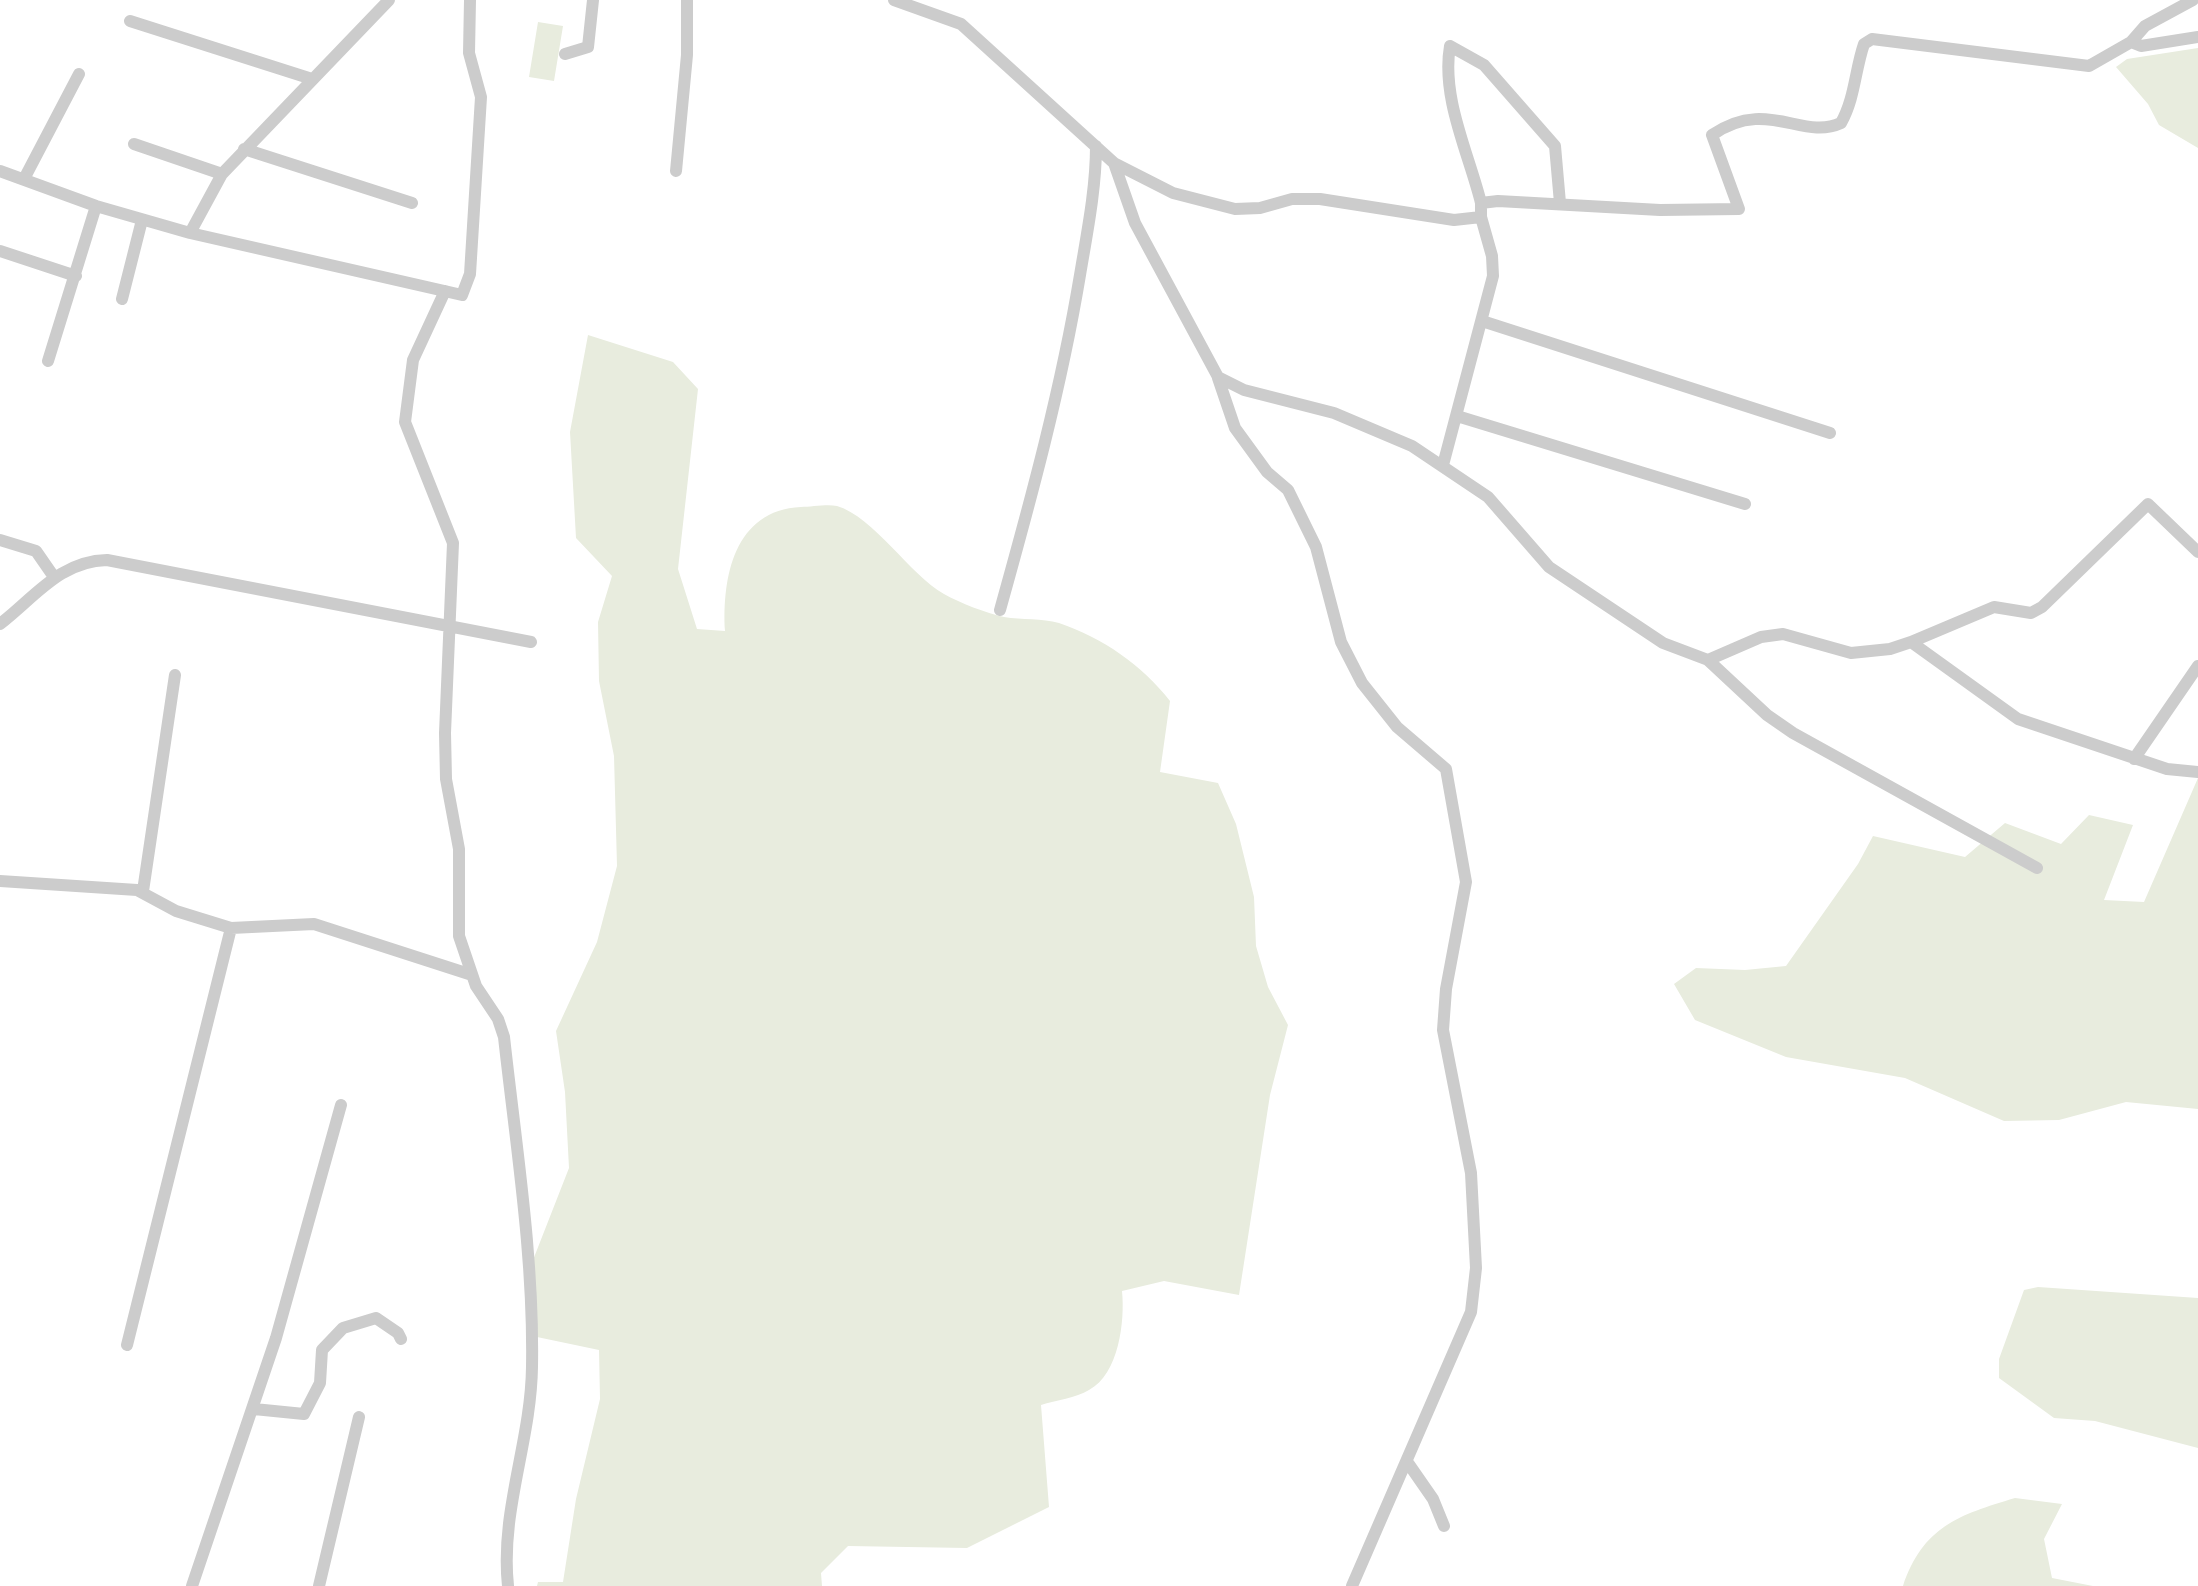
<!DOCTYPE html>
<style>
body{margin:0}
canvas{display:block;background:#fff}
</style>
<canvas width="2198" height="1586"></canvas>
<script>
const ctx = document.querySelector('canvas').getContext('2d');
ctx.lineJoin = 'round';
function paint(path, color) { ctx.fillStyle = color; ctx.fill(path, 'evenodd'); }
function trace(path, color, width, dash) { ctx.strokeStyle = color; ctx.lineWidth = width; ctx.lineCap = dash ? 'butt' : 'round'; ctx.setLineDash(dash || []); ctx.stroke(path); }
paint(new Path2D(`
 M538 22 563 26 554 81 529 77Z
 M2198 48V148L2159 125 2148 104 2116 67 2127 59Z
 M588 335 673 362 698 389 678 569 697 629 725 631C722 578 734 510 801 507 811 507 827 504 837 506 874 517 910 575 944 594 960 603 986 613 1004 617 1022 620 1042 618 1059 623 1103 638 1142 665 1170 701L1160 772 1218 783 1236 824 1254 897 1256 946 1268 987 1288 1025 1270 1095 1239 1295 1164 1281 1122 1291C1125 1321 1119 1374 1089 1390 1076 1398 1056 1400 1041 1405L1049 1507 967 1548 848 1546 821 1573 822 1586H537L538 1582H563L576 1499 600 1399 599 1350 537 1337 533 1260 569 1168 565 1092 556 1031 597 942 617 866 614 756 599 681 598 622 612 576 576 538 570 432Z
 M2198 778V1109L2126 1102 2059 1120 2004 1121 1905 1078 1786 1057 1695 1020 1674 984 1696 968 1745 970 1786 966 1858 864 1873 836 1965 857 2005 823 2061 844 2089 815 2133 825 2104 900 2144 902Z
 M2038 1287 2198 1298V1448L2095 1421 2054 1418 1999 1378V1359L2024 1290Z
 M2015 1498 2062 1504 2044 1539 2052 1578 2093 1586H1903C1923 1527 1958 1515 2015 1498Z`), '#e8ecde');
trace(new Path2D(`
 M894 0 961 24 1114 163 1173 193 1235 209 1260 208 1292 199H1320L1454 220 1481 217V203L1498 201 1660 210 1739 209 1712 135C1767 97 1802 141 1841 123 1855 98 1855 70 1864 44L1872 39 2089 66 2131 42 2145 26 2193 0
 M130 21 312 79
 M2131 42 2141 46 2198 37
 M565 54 588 47 593 0
 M134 144 222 174
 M244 149 412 203
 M1114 163 1135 223 1218 377 1244 390 1334 413 1412 446 1488 497 1549 567 1663 643 1708 660 1761 637 1783 634 1851 653 1890 649 1911 642 2018 719 2167 769 2198 772
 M0 171 96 206 190 233 462 295 470 274 481 97 469 53 470 0
 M676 171 687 55V0
 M24 179 79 74
 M1481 203C1469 154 1441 98 1450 46L1484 65 1555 146 1560 203
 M190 233 222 174 389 0
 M0 251 76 276
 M445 291 413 360 405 422 453 543 445 733 446 779 459 849V936L476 986 498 1019 504 1037C516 1146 534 1257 532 1367 531 1442 500 1511 508 1586
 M122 299 142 220
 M1482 321 1830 433
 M48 361 96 206
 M1218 378 1235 428 1267 472 1288 490 1316 547 1341 642 1362 683 1397 727 1446 769 1466 882 1446 989 1443 1030 1471 1173 1476 1268 1471 1312 1352 1586
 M1457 416 1745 504
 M1443 465 1493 276 1492 256 1481 217
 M0 540 36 551 54 577
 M1000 610C1031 499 1061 389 1080 275 1087 233 1096 189 1096 146
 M0 624C35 597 60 561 107 560L531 642
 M1911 642 1994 607 2031 613 2042 607 2148 504 2198 552
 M1708 660 1767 715 1793 733 2037 868
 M2134 759 2198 666
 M0 881 137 890 176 911 231 928 314 924 472 975
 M143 891 175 675
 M127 1345 231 928
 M254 1409 304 1414 320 1383 322 1350 343 1328 376 1318 398 1333 401 1339
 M1408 1463 1433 1499 1444 1526
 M192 1586 276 1338 341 1105
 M319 1586 359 1417`), '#ccc', 12);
</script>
